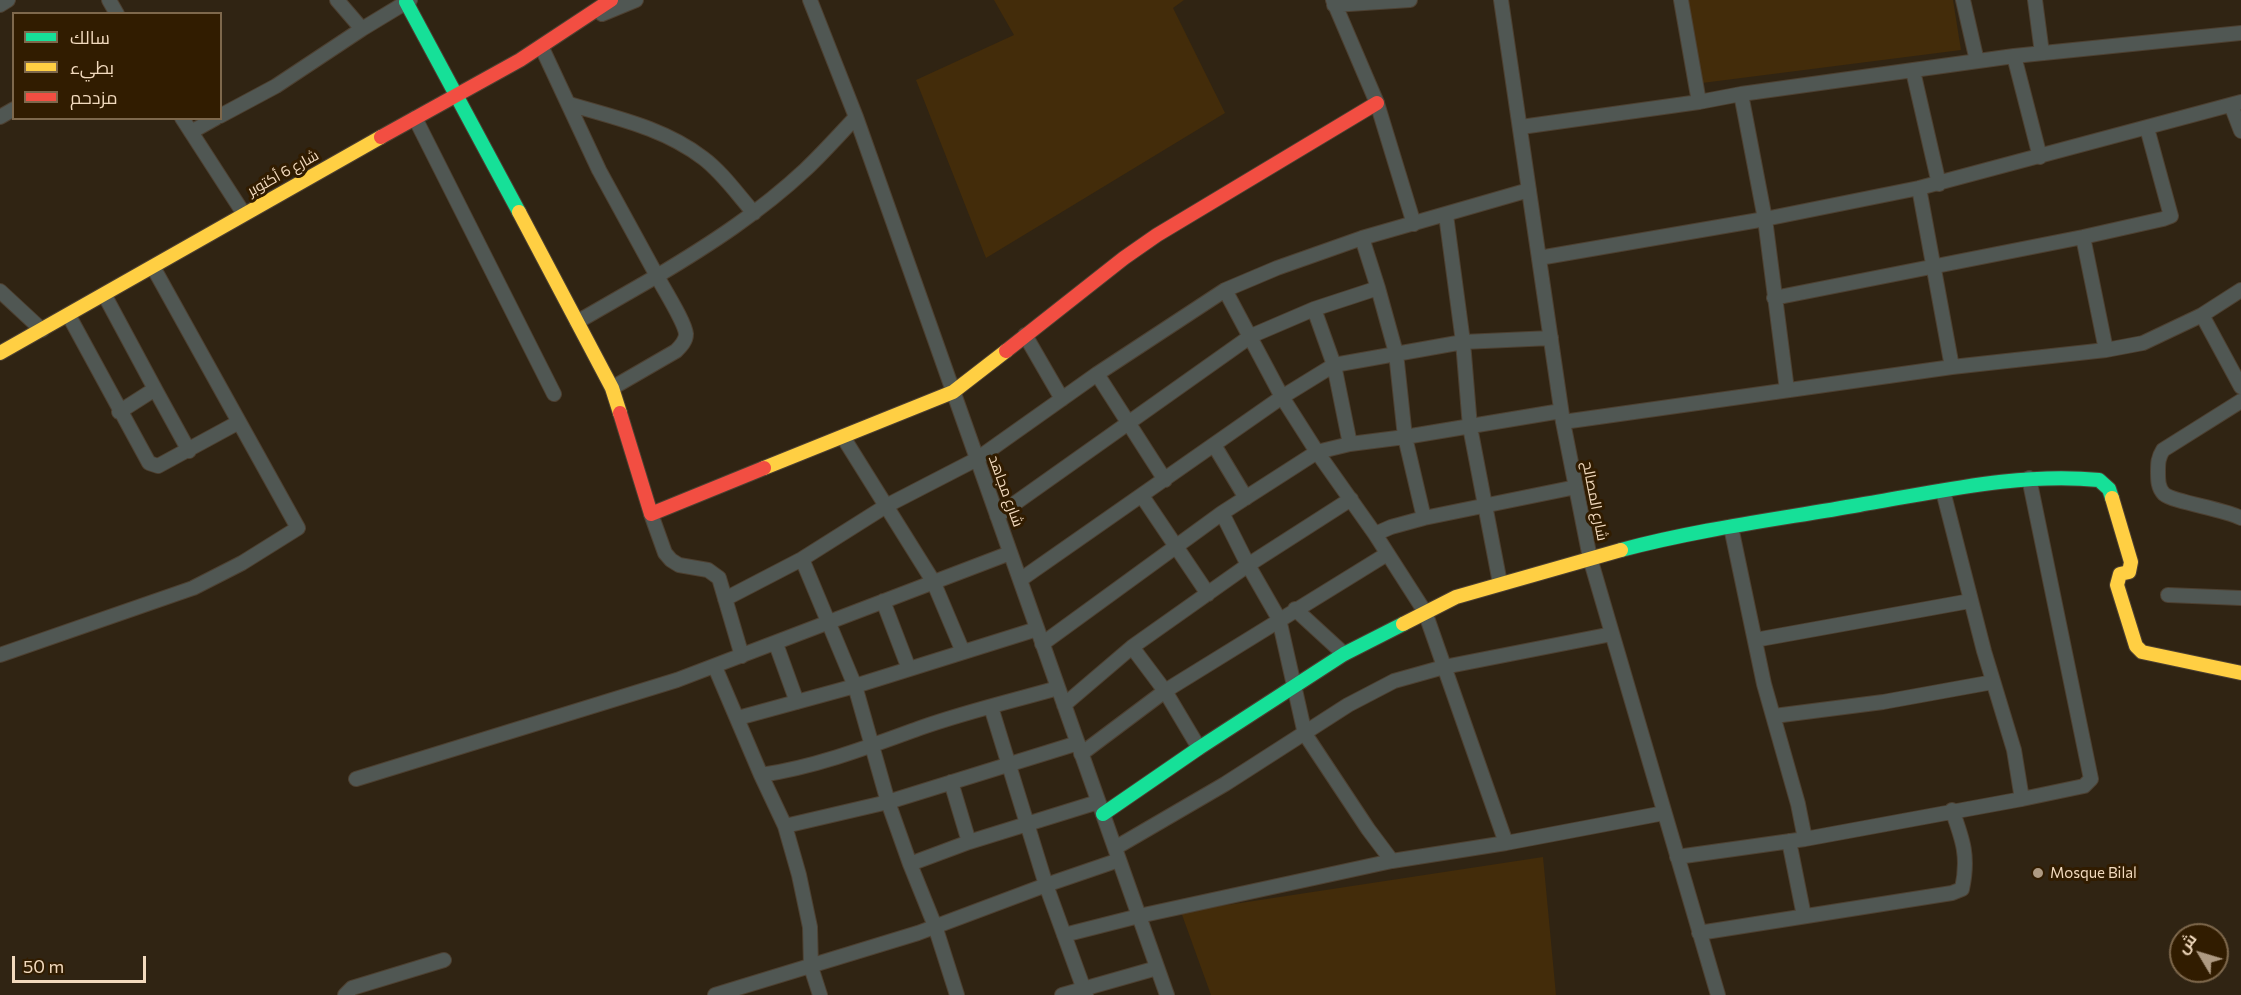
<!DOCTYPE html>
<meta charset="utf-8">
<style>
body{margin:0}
#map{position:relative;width:2241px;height:995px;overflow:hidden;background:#302413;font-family:Commissioner,Cairo,sans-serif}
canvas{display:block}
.legend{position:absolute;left:12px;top:12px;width:210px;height:108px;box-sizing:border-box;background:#311c00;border:2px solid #7e684c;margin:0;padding:8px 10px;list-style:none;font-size:18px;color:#f2dabe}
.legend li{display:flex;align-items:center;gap:12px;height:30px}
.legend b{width:30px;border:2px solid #7e684c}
.north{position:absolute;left:2169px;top:923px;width:60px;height:60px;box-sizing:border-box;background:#311c00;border:2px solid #7e684c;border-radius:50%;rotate:308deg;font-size:16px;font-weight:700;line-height:24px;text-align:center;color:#f2dabe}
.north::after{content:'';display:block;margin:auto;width:21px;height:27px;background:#ae9a82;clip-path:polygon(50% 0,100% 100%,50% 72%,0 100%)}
.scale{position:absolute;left:12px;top:956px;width:134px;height:27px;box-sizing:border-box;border:3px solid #f2dabe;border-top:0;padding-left:8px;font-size:18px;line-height:21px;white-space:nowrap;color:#f2dabe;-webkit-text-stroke:4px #311c00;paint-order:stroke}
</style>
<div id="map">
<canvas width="2241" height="995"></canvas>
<ul class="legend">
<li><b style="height:8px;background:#16e098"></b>سالك</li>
<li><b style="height:8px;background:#ffcf43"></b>بطيء</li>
<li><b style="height:8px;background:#f24e42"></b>مزدحم</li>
</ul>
<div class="north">ش</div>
<div class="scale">50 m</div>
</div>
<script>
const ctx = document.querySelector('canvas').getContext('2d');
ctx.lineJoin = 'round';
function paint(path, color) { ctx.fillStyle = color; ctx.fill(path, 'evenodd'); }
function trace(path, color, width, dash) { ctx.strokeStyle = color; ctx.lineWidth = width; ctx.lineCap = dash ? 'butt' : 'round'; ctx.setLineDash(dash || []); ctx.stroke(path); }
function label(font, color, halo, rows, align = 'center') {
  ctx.font = font + ' Commissioner,Cairo,sans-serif'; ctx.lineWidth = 6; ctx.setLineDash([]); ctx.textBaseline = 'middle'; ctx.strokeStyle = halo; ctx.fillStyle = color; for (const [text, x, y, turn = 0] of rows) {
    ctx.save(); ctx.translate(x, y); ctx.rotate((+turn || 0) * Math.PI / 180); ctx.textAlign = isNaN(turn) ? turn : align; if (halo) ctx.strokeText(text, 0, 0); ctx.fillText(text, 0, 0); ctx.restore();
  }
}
paint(new Path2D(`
 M994 0H1184L1173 8 1225 113 986 258 916 80 1014 35Z
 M1688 0H1953L1961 50 1702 83Z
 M1543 857 1556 995H1211L1181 912Z`), '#432c0a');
const street = new Path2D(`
 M109 0 117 14
 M337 0 362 29
 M810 0 856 117 1167 995
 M1333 0 1377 103 1414 224
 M1501 0 1563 422 1590 558 1718 995
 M1681 0 1699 102
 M1963 0 1977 61
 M2035 0 2042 53
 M0 5 8 0
 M1334 5 1410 0
 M602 14 636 0
 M542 48 599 170 657 276C709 245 760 212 805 170 823 153 839 135 856 117
 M2014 56 2040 157
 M1913 71 1939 184
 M1741 94 1765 219 1787 390
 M569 104C616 118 664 128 703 158 722 172 738 195 754 213
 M2231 105 2241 131
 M220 116 276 86 362 29 410 0
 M0 117 14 109
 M182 118 244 214
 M415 118 554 394
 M1521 127 1699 102 1741 94 2014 56 2241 33
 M191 132 216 118
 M1919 188 1952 367
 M1446 215 1463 342 1470 427 1500 583
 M2083 237 2106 350
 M1362 238 1378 288
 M1539 258 1765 219 1919 188 2241 102
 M1225 290 1282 397 1317 452 1375 534 1425 612 1506 843
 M0 291 42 330
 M105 296 155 389 119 412
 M1774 298 2083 237 2163 219 2171 216 2147 128
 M1314 309 1334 365 1350 444
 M2202 315 2241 387
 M69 316 149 463 158 466 239 422
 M577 322 657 276C663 288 685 322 686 334 686 341 681 346 676 351L612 388
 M1025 335 1062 399
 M1097 374 1165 480
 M155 389 189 451
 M2241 401 2163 450C2158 458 2158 463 2158 472 2158 480 2158 488 2164 494 2173 502 2224 509 2241 518
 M1563 422 1952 367 2106 350 2143 343 2202 315 2241 290
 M843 437 933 581 963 652
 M1214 445 1246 498
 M1142 496 1208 594
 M1222 513 1248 565 1279 619 1305 734 1368 829 1392 861
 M651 514 665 553 671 560 679 565 708 570 719 578 742 656
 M997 516 1251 336 1314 309 1378 288 1396 353 1405 437 1424 518
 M1731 527 1764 684 1798 804 1805 839
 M1375 534 1391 527 1424 518 1576 487
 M802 559 855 686 888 802 910 864 935 926 957 995
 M1020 580 1282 397 1334 365 1463 342 1551 338
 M2168 595 2241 598
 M725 599 802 559 886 506 977 459 1097 374 1225 290 1277 268 1362 238 1529 190
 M883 601 909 669
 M1295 609 1344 654
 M1755 640 1970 601
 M776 644 797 702
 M1042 644 1222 513 1317 452 1350 444 1405 437 1561 411
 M1132 647 1165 691 1199 748
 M0 655 193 588 242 563 298 528 153 267
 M715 667 761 775 785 826 799 875 810 927 811 967 820 995
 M1064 705 1132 647 1248 565 1351 499
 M991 707 1046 885 1086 995
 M1774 716 1883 702 1993 682
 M738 718 855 686 1037 629
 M1081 754 1165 691 1387 554
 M761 775C816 767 868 747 920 728 965 712 1012 701 1058 688
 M356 779 677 680 1010 553
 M951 782 969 842
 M2022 799 2084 786 2091 779 2029 478
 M785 826 888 802 1078 743
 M1789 841 1804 916
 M1115 848 1225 784 1348 705 1394 681 1444 667 1612 634
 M1677 857 1805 839 2022 799 2014 750 1984 651 1943 491
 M910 864 969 842 1098 802
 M1699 933 1952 893 1962 889C1969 857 1963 840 1952 810
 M1064 935 1139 916 1392 861 1506 843 1664 813
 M345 995 352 988 444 960
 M715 995 918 933 1046 885 1119 860
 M1062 995 1157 968`);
const fast = new Path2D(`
 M406 2 519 212
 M1621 550C1699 529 1780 519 1859 505 1938 492 2019 472 2099 480L2109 489 2112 498
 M1103 814 1199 748 1344 654 1403 624`);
const slow = new Path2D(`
 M519 212 612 388 620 413
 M0 353 381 137
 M764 468 953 392 1006 351
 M2112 498 2131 562 2129 572 2120 574 2117 585 2136 646 2142 652 2241 673
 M1403 624 1456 597 1621 550`);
const jam = new Path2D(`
 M381 137 520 60 611 0
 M1006 351 1124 258 1157 235 1377 103
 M620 413 651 514 764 468`);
trace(street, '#4d4031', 16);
trace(fast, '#4d4031', 16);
trace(slow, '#4d4031', 16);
trace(jam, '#4d4031', 16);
trace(street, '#505753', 14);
trace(fast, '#16e098', 14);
trace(slow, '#ffcf43', 14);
trace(jam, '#f24e42', 14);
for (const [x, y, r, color] of [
 [2038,873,6,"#ae9a82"]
]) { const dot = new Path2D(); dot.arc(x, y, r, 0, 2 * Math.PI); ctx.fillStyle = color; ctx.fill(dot); trace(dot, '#311c00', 2); }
label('15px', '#f2dabe', '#311c00', [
 ["شارع 6 أكتوبر",283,173,-29],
 ["شارع مجاهد",1006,491,70],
 ["شارع المصالح",1595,501,79]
]);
label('15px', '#f2dabe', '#311c00', [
 ["Mosque Bilal",2050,873]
], 'left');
</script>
